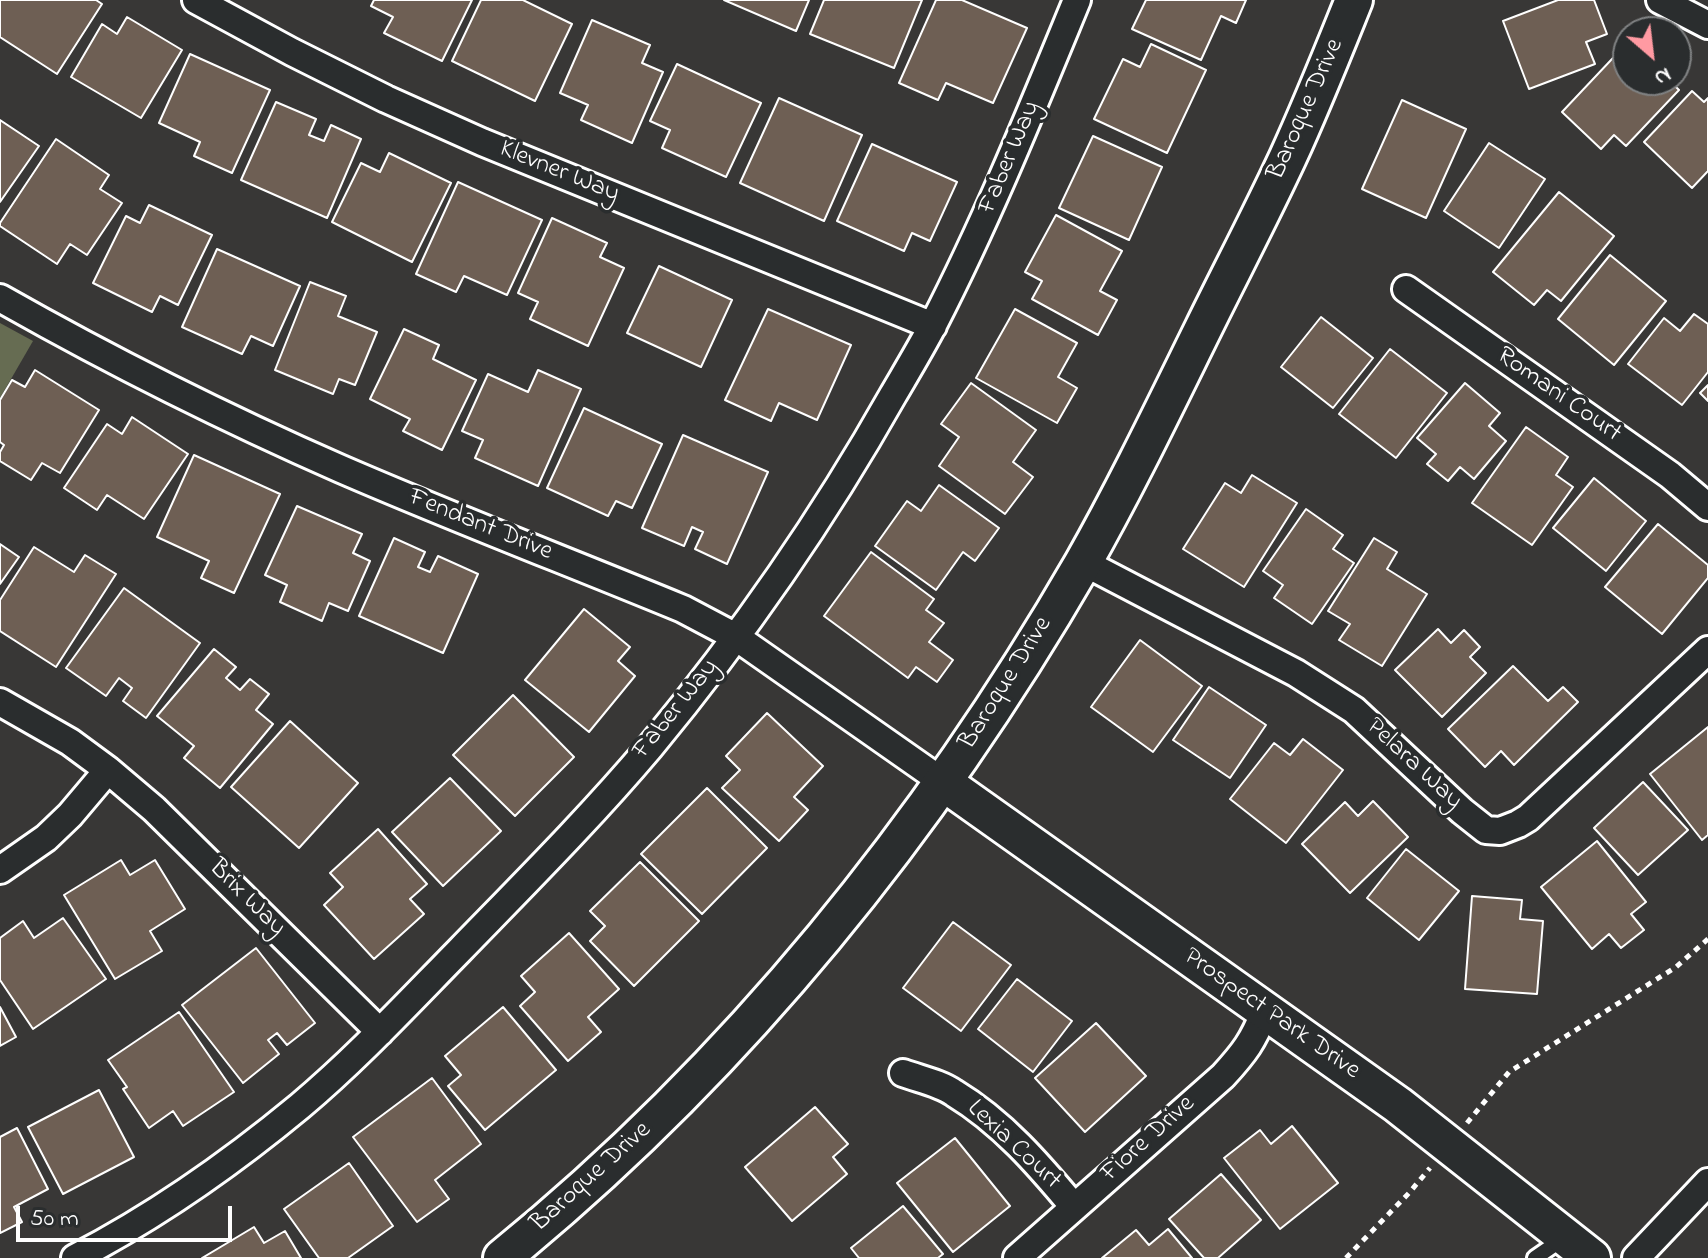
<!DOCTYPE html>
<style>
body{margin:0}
#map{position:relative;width:1708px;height:1258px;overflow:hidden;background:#383736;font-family:"Indie Flower",sans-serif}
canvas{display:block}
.north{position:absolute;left:1612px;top:16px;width:80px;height:80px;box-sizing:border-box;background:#2a2d2e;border:2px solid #7f8182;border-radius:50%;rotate:152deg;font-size:22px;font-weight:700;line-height:32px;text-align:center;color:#fff}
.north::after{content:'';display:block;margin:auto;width:28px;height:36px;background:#ff9aa2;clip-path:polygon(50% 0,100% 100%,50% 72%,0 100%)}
.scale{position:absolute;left:16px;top:1206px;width:216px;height:36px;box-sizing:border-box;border:4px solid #fff;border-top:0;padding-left:10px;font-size:24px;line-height:28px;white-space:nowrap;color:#fff;-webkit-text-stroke:6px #2a2d2e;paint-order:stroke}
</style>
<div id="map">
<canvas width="1708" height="1258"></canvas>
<div class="north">N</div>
<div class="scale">50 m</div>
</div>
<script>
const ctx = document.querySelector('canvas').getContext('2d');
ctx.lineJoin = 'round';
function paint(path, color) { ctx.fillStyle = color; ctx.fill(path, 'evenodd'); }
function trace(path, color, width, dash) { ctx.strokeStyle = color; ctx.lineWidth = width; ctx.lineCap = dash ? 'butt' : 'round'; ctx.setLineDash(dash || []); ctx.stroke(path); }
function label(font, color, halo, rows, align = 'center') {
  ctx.font = font + ' "Indie Flower",sans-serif'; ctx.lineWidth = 7; ctx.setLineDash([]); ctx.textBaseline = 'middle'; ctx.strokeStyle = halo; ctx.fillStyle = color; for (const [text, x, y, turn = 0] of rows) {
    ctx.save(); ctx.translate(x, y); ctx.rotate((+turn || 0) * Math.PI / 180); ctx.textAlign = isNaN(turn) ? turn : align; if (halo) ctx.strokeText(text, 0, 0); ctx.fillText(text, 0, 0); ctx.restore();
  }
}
paint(new Path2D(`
 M0 323 33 341 0 398Z`), '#666c52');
const building = new Path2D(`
 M0 0H96L102 4 57 74 0 37Z
 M374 0H472L442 61 384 33 393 17 371 6Z
 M481 0H523L572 24 535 101 452 61Z
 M724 0H809L796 31Z
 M824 0H922L894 68 810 34Z
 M936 0H962L1027 28 993 103 946 83 938 100 899 83Z
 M1146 0H1246L1236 23 1221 16 1201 60 1132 29Z
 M1558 0H1594L1607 34 1586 42 1595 64 1529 89 1503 21Z
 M127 17 182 50 141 118 71 77 102 24 117 34Z
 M592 20 650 45 642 63 663 72 632 143 581 120 588 105 560 93Z
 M1628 42V80H1669L1679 90 1626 146 1614 135 1601 149 1562 112Z
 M1151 44 1206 70 1167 153 1094 119 1123 59 1140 67Z
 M190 54 270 90 232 173 194 156 200 142 159 123Z
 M677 64 761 103 726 177 662 148 670 130 650 121Z
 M1692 91 1704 102 1708 98V171L1692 188 1644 142Z
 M779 98 862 135 824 221 740 183Z
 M1402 100 1466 129 1426 218 1362 189Z
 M276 102 316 119 309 135 324 141 331 125 361 139 327 218 241 180Z
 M0 120 39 146 0 202Z
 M1093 136 1162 167 1129 240 1059 208Z
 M56 139 109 175 100 189 122 203 87 255 70 244 57 264 0 226V223Z
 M1489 143 1545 179 1499 248 1444 211Z
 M872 144 957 182 930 241 912 233 904 251 837 221Z
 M389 153 451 183 412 262 332 222 361 163 380 172Z
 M458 182 542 220 507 295 464 276 456 292 416 274Z
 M1559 192 1614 236 1561 301 1547 290 1534 305 1493 272Z
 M149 205 212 235 178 305 160 296 152 312 93 283 126 216 140 223Z
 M1056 215 1122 251 1100 291 1117 300 1098 335 1032 299 1042 281 1025 272Z
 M552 218 607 243 600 257 624 268 588 346 530 319 538 302 518 293Z
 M217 249 300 286 273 346 251 336 242 354 182 327Z
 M1610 255 1666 301 1614 365 1558 319Z
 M659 266 732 300 701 367 627 333Z
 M310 282 346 296 338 316 377 332 355 385 339 379 333 394 275 370Z
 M768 309 851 345 817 420 779 403 771 421 725 400Z
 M1015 309 1077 343 1058 377 1077 388 1057 423 976 378Z
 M1694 314 1708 324V372L1682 405 1628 364 1664 318 1680 331Z
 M1321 317 1373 358 1333 408 1281 367Z
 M404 329 439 345 433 359 476 380 442 450 403 431 410 419 370 399Z
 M1390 349 1447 393 1396 458 1339 414Z
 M35 370 99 410 60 473 42 463 31 480 0 461V452L4 445 0 442V400L12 380 25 387Z
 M538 370 581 389 538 486 475 458 483 440 462 431 488 374 528 392Z
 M971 383 1036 430 1013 462 1033 477 1005 514 939 466 959 437 941 424Z
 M1465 383 1500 413 1489 426 1506 441 1474 479 1460 467 1448 481 1427 464 1436 454 1417 438Z
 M1708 385V401L1700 393Z
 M584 408 662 444 632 508 616 501 608 516 547 488Z
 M132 417 188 454 144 519 107 495 97 510 64 488 107 424 122 434Z
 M1526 427 1568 457 1556 475 1573 487 1532 545 1472 503Z
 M683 435 768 472 727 564 695 549 703 532 692 527 684 546 642 528Z
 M194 455 280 494 234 593 201 578 209 561 157 537Z
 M1252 475 1297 503 1244 587 1183 549 1225 483 1241 493Z
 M1594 478 1646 521 1606 571 1553 528Z
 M939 485 999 528 975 561 963 552 936 590 875 546 907 501 921 511Z
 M297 506 362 534 353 553 370 561 348 611 329 603 322 621 280 602 287 585 265 575Z
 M1306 509 1343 535 1333 549 1354 563 1312 624 1274 598 1283 585 1263 571Z
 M1658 524 1708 565V578L1662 634 1605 587Z
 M394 538 425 552 418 567 430 572 438 556 478 574 443 653 359 616Z
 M1374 538 1397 552 1387 569 1427 594 1382 666 1339 640 1350 624 1328 611Z
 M0 544 19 557 0 584Z
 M34 547 74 572 85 555 116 574 56 667 0 631V600Z
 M871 552 934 599 926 610 944 623 929 642 953 660 937 682 916 667 908 678 824 616Z
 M124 588 200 643 146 718 123 701 132 688 119 678 106 696 66 668Z
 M584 609 630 647 618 661 635 676 589 732 525 680Z
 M1438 629 1451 643 1464 630 1480 647 1470 657 1486 673 1442 717 1395 670Z
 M1140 640 1202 686 1153 752 1091 707Z
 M214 649 236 667 226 678 240 690 250 679 269 694 256 710 273 724 220 788 184 758 194 746 157 716Z
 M1513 666 1548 701 1563 687 1578 702 1514 765 1501 751 1485 767 1448 729Z
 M1209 687 1266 725 1230 778 1173 740Z
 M513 695 574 757 515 816 453 755Z
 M767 713 823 766 794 797 808 810 779 841 722 788 740 770 726 756Z
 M290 721 358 783 299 848 231 787Z
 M1708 727V835L1702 840 1650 774Z
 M1303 739 1343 770 1286 843 1230 799 1274 743 1290 755Z
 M450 778 501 831 443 886 392 832Z
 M1643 782 1688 830 1638 875 1594 828Z
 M707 788 767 848 702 914 641 854Z
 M1373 801 1408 837 1350 893 1302 844 1345 802 1358 816Z
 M378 829 427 884 410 899 424 914 374 959 324 905 343 887 330 873Z
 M1597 841 1646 902 1631 914 1644 930 1621 948 1609 934 1592 949 1541 887Z
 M1406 849 1459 891 1419 940 1367 898Z
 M121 860 130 875 155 860 185 909 150 931 162 951 115 979 64 895Z
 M640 862 699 921 634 986 590 941 605 926 590 911Z
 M1472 896 1522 900 1520 919 1543 921 1537 994 1465 989Z
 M63 918 106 979 33 1029 0 980V938L23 921 34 938Z
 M953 922 1011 965 961 1031 903 988Z
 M569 933 619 989 588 1017 601 1032 568 1061 520 1006 535 992 521 976Z
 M256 948 315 1023 287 1045 277 1033 268 1040 279 1054 243 1083 182 1005Z
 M1017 979 1072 1021 1033 1072 978 1029Z
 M0 1007 16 1037 0 1046Z
 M503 1007 556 1070 485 1130 448 1086 461 1075 445 1056Z
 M179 1012 234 1092 183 1126 173 1111 149 1128 123 1089 127 1087 108 1060Z
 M1096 1023 1146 1076 1085 1132 1035 1078Z
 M432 1078 481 1144 435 1180 449 1199 417 1222 353 1137Z
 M99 1090 134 1157 63 1194 28 1127Z
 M815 1107 848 1144 833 1157 847 1174 792 1221 745 1167Z
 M1292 1126 1338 1183 1280 1229 1224 1158 1260 1130 1271 1144Z
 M17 1128 48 1189 14 1207 22 1222 0 1233V1137Z
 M955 1138 1010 1206 953 1252 897 1183Z
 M349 1163 393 1226 348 1258H319L284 1209Z
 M1221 1174 1261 1220 1218 1258H1204L1169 1219Z
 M903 1206 943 1254 938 1258H859L851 1248Z
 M254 1227 264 1243 285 1231 301 1258H202Z
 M1168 1229 1192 1258H1102L1136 1230 1149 1245Z`);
paint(building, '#6e5f54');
trace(building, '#fff', 2);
const lane = new Path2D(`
 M1535 1258 1564 1238`);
const street = new Path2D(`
 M196 0 292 52 386 99 482 142 933 326
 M1660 0 1708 25
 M1406 289 1670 475 1708 507
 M0 298C111 361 225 418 341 469 454 518 569 562 683 609L736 637 943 782
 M1083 562 1296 673 1354 710 1462 811 1486 830 1500 831 1518 824 1528 818 1708 650
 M0 702 70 742 108 770 154 809 380 1032
 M0 870 46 838 70 815 108 770
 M903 1073C919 1079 940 1083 954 1093 1002 1122 1039 1165 1074 1207
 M75 1258C156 1216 230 1164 300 1106 356 1059 407 1004 459 951 524 884 590 818 650 747 741 637 823 519 893 395 907 371 921 348 934 323 988 218 1032 109 1077 0
 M1017 1258 1223 1076C1245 1052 1253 1041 1265 1011
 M1636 1258 1708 1182`);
const secondary = new Path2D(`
 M943 782 1398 1105 1592 1258
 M502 1258C738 1066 931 826 1083 563 1126 487 1164 408 1203 329 1231 272 1261 215 1288 157 1312 105 1333 52 1354 0`);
trace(lane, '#fff', 20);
trace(street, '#fff', 32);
trace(secondary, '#fff', 42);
trace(new Path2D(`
 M1467 1123 1509 1072 1676 967 1708 939
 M1346 1258 1409 1193 1430 1168`), '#fff', 5, [6, 6]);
trace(lane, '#2a2d2e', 14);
trace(street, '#2a2d2e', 26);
trace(secondary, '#2a2d2e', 36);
label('26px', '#fff', '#2a2d2e', [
 ["Baroque Drive",1307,110,-66],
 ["Faber Way",1011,158,-67],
 ["Klevner Way",559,173,22],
 ["Romani Court",1558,396,35],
 ["Fendant Drive",480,526,22],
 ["Baroque Drive",1007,684,-58],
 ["Faber Way",677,710,-51],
 ["Pelara Way",1413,765,43],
 ["Brix Way",246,899,45],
 ["Prospect Park Drive",1271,1015,35],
 ["Fiore Drive",1149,1140,-42],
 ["Lexia Court",1013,1146,43],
 ["Baroque Drive",592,1178,-42]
]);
</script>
